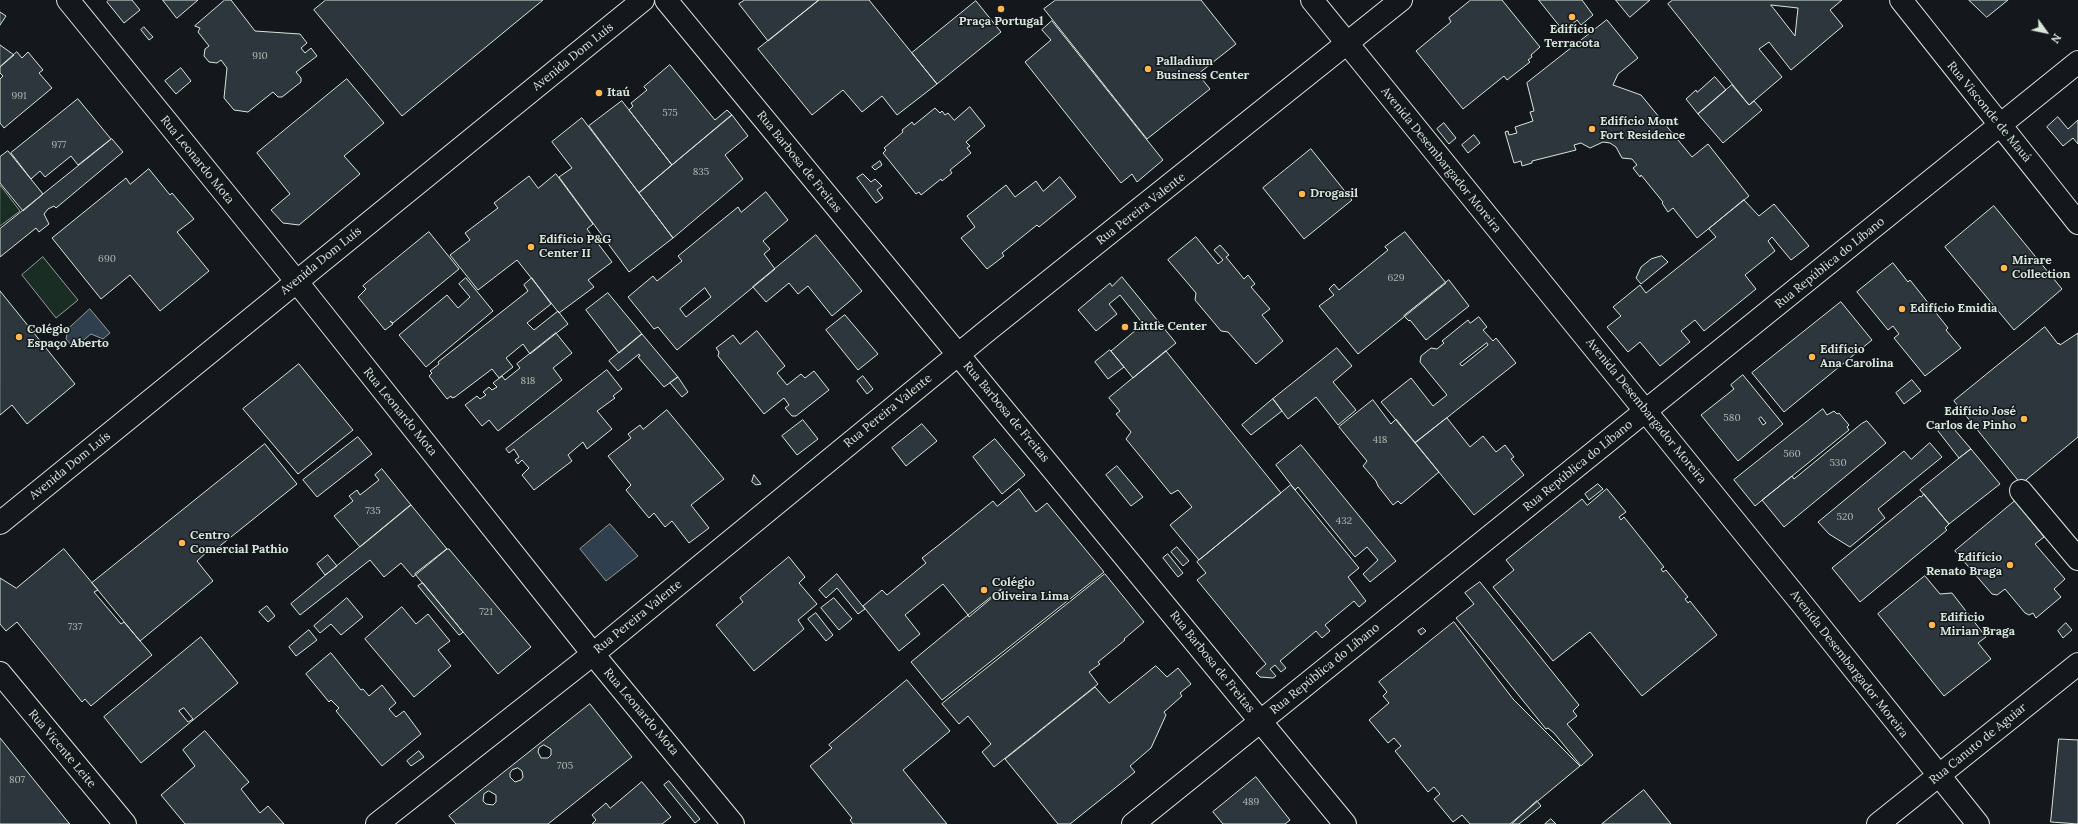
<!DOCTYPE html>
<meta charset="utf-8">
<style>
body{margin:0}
#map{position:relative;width:2078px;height:824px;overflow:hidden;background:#14181c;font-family:Lora,serif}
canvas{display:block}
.north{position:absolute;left:2026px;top:12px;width:40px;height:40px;-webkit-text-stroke:3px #14181c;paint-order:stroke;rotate:123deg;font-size:11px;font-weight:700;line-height:16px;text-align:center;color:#d8e6dc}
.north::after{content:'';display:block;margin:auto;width:14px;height:18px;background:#d8e6dc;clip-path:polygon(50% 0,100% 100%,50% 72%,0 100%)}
</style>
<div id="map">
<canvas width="2078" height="824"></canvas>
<div class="north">N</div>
</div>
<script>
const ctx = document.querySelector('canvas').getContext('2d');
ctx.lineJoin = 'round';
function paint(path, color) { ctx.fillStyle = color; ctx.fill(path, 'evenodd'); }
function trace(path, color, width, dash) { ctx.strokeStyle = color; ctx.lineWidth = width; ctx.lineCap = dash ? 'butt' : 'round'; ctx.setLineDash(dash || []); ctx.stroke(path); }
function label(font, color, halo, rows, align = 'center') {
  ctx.font = font + ' Lora,serif'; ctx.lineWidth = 3; ctx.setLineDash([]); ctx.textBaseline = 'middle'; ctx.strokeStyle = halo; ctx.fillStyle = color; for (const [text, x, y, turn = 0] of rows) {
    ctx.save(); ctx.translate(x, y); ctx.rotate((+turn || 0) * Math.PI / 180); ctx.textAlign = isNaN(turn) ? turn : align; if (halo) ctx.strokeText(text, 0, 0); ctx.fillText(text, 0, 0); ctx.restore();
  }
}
const green = new Path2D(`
 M0 185 20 211 0 226Z
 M43 257 78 300 56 318 22 275Z`);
paint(green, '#1a2d24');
trace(green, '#939e99', 1);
const water = new Path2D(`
 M90 309 110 333 103 339 91 334 74 348 66 339 68 329Z
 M610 524 638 556 606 581 580 549Z`);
paint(water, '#2f3f4d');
trace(water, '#939e99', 1);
const building = new Path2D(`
 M109 0H132L140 10 124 23 107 2Z
 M163 0H198L177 18Z
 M225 0H231L255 31 300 34 307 43 301 48 305 53 311 48 317 56 296 72 301 78V82L282 97H278L273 92 248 112 234 110 224 98 227 68 221 60 217 63 209 62 204 56 205 49 209 46 198 32 200 28 195 26Z
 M326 0H543L402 116 314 10Z
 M745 0H819L768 41 739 4Z
 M819 0H869L937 84 897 115 882 96 862 112 843 90 812 115 758 49Z
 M1056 0H1201L1236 44 1198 74 1210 89 1147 139 1044 9Z
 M1471 0H1502L1540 47 1531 55 1532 57 1528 60 1530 62 1507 80 1504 76 1463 109 1416 51 1451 22 1449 18Z
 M1539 0H1582L1593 15 1581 25 1577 20 1564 31Z
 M1616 0H1650L1630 17Z
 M1673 0H1842L1830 10 1843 26 1791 70 1769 42 1759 49 1782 77 1749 105 1668 4ZM1771 5 1798 8 1795 36 1774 9Z
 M1969 0H2008L1987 17Z
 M976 1 1001 32 937 84 912 53Z
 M0 12 6 16 0 25Z
 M1607 20 1638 58 1618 74 1613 85 1641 95 1692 157 1708 144 1749 196 1697 238 1673 208 1668 212 1662 203 1663 202 1641 175 1640 177 1633 168 1637 165 1632 159 1622 158 1616 147 1610 143 1603 142 1590 148 1581 143 1574 145 1576 150 1532 161V163L1522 166 1521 161 1514 163 1505 132 1508 131 1509 135 1517 133 1515 127 1533 121 1530 112 1534 111 1527 83Z
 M1052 21 1163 160 1137 182 1132 174 1121 183 1025 62 1051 40 1042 30Z
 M144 27 153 37 149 40 141 30Z
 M0 45 14 55 0 67Z
 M17 52 22 58 28 52 43 70 39 73 52 88 4 128 0 123V79L3 76 0 73V67Z
 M670 65 715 120 727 110 732 115 672 165 629 110 633 106 631 103 647 90 644 87Z
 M181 68 191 81 176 94 165 81Z
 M1715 77 1726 90 1698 114 1686 99 1696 90 1697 92Z
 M347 79 384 123 344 156 360 174 299 225 283 223 271 210 290 194 257 153Z
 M1732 85 1749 105 1754 101 1762 110 1723 143 1698 114Z
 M78 99 111 139 78 165 71 156 45 177 40 171 31 179 11 153Z
 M622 101 672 165 639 193 589 126Z
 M970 107 985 126 966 142 970 146 967 148 971 153 950 170 952 173 942 181 941 179 921 195 919 192 916 194 883 153 886 150 884 148 903 132 902 130 912 122 914 125 935 108 940 113 942 111 945 115 948 113 954 120Z
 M732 115 748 136 725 155 743 179 673 238 639 193Z
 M2058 117 2068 129 2078 120V144L2073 138 2063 146 2047 127Z
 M582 118 673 238 629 272 559 177 572 168 552 142Z
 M1444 123 1456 138 1449 144 1437 129Z
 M1474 135 1480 143 1468 153 1462 145Z
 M112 139 123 152 56 208 54 206 48 209 44 214 49 224 39 232 36 228 0 257V229Z
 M1311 149 1352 200 1304 239 1263 188Z
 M8 151 43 194 23 211 0 183V157Z
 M880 161 882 165 875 170 872 167Z
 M149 169 170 195 172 193 194 219 177 232 209 271 160 311 130 275 101 299 52 238 126 178 130 184Z
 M556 174 593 224 587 229 612 262 588 280 594 287 559 313 517 260 478 290 450 255 470 240 465 233 498 208 494 203 529 176 538 188Z
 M863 174 871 182 875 179 882 186 877 190 883 198 876 203 857 178Z
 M1060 177 1076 197 1039 227 1037 225 1002 253 1004 256 987 269 961 238 975 227 967 216 1006 185 1015 197 1036 181 1043 191Z
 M766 192 788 220 763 241 770 249 764 254 775 269 677 350 658 327 654 329 628 297 653 276 657 281 682 261 678 256 738 207 741 212ZM705 288 711 297 686 317 680 309Z
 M1744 200 1759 216 1774 204 1809 246 1791 260 1772 237 1768 241 1775 251 1745 275 1756 289 1704 331 1695 320 1681 331 1690 342 1660 366 1640 342 1628 352 1607 327 1621 316 1613 307 1640 285 1646 293 1716 237 1709 229Z
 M1994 206 2062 289 2014 330 1945 247Z
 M429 232 459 269 393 323 390 321 393 324 385 330 358 297 366 289 363 286Z
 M1405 232 1446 283 1358 354 1319 306 1334 295 1329 289 1334 284 1339 290 1388 250 1385 247Z
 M816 235 862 291 832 316 808 286 798 294 789 283 766 302 753 287Z
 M1196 237 1218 264 1223 260 1214 250 1220 245 1229 255 1226 257 1244 279 1248 275 1255 284 1251 287 1270 309 1262 315 1283 341 1256 364 1228 332 1221 331 1195 300 1196 293 1168 260Z
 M1662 256 1668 262 1641 284 1636 278 1641 267 1651 259Z
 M1893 263 1908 282 1910 280 1948 328 1946 330 1961 348 1925 376 1894 338 1899 334 1893 326 1888 330 1857 292Z
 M1122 277 1176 343 1133 378 1111 351 1143 324 1120 295 1109 304 1117 314 1096 331 1078 310 1110 283 1112 286Z
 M466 278 493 311 426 367 399 335 447 295 458 308 470 297 459 284Z
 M532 278 551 304 527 323 534 330 558 311 568 324 530 354 523 344 506 358 513 367 499 378 492 369 455 397 452 398 451 396 447 399 429 376 432 373 430 371 439 364 438 362 528 291 524 285Z
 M1449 280 1469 306 1426 340 1410 320 1409 321 1404 316Z
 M0 291 75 384 27 424 12 405 0 415Z
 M608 293 642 334 619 353 586 310Z
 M1841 302 1872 340 1784 412 1752 373Z
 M845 315 878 354 858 370 826 330Z
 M1479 317 1487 327 1483 330 1493 341 1496 338 1516 363 1415 443 1381 402 1411 378 1433 406 1447 395 1420 362 1421 356 1431 348 1437 349 1444 343 1442 341 1468 320 1470 323ZM1487 343 1488 345 1462 366 1460 364Z
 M2045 327 2058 344 2059 343 2060 345 2078 333V437L2021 484 1954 401Z
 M757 331 785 366 777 373 787 385 801 374 805 378 814 371 829 390 796 416H792L785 408 789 405 784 398 764 414 718 356 719 352 716 348 733 335 740 344Z
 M556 333 572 353 553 368 562 380 498 431 489 420 482 426 465 405 477 396 480 399 486 395 483 392 489 387 492 390 497 387 493 383 502 376 505 380 520 368 517 364Z
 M642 334 678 377 664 387 638 357 640 356 639 354 618 371 609 361Z
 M1337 348 1352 366 1333 382 1356 410 1338 425 1316 397 1288 419 1273 399Z
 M1110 350 1124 367 1108 379 1095 362Z
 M1166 351 1281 493 1199 560 1170 525 1192 507 1178 490 1171 494 1126 439 1131 432 1116 414 1120 411 1109 398Z
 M299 364 353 430 298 474 243 409Z
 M607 370 622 389 613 396 615 398 597 411 612 429 587 449 583 442 568 455 572 461 534 490 522 475 529 468 522 460 518 464 515 460 519 457 514 449 509 453 506 449Z
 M1743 375 1783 424 1738 461 1701 415 1734 389 1731 385ZM1761 417 1766 423 1763 425 1759 419Z
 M863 376 873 389 867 394 857 381Z
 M678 377 688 392 682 397 670 383Z
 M1912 380 1921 391 1904 404 1896 393Z
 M1273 399 1282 411 1251 435 1242 425Z
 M1373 400 1391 424 1396 419 1439 472 1401 504 1398 501 1393 505 1378 486 1376 481 1363 466 1367 461 1339 427Z
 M1823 409 1827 415 1834 411 1837 414 1839 413 1849 425 1847 427 1849 430 1755 506 1734 480Z
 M667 410 724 479 691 505 709 528 689 543 672 521 665 527 654 513 649 518 626 490 631 485 608 456 631 438 628 434 640 425 643 429Z
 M1447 418 1470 447 1483 436 1496 452 1505 445 1514 457 1511 459 1524 475 1474 515 1415 443Z
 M803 420 818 439 797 455 782 436Z
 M1867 421 1886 443 1784 527 1762 500 1792 476 1794 479 1861 424Z
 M1948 422 1971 449 1959 458 1938 431Z
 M922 424 937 441 906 466 892 448Z
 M358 437 372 454 317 497 303 480Z
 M995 439 1025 475 1002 494 973 457Z
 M1930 443 1942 457 1878 509 1885 518 1850 547 1829 534 1818 522 1904 451 1911 459Z
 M265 444 297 484 211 553 209 550 197 561 213 581 140 641 92 583Z
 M1301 445 1396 561 1370 582 1363 574 1378 560 1367 547 1355 557 1298 487 1295 490 1276 465Z
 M1971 449 2000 484 1949 524 1920 490Z
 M1117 466 1143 497 1131 506 1106 475Z
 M382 469 411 505 360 547 334 516 353 501 349 496 357 490 360 495 379 480 375 475Z
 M754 475 761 484 756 485 752 482Z
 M1598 484 1603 489 1589 500 1585 494Z
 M1291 485 1359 568 1348 577 1366 601 1359 607 1354 601 1325 625 1330 631 1322 638 1316 631 1280 661 1286 668 1281 672 1275 665 1270 669 1276 676 1273 678 1260 677 1256 673 1266 664 1197 580 1206 573 1197 562Z
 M1019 489 1036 512 1047 503 1104 572 942 700 911 662 968 615 969 617 1001 590V589L968 615 943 584 905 615 920 634 899 651 863 606 882 590 887 595 926 563 922 558 940 544 993 501 997 506Z
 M1607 489 1626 512 1619 517 1621 520 1624 517 1664 567 1661 569 1663 572 1666 570 1688 597 1685 599 1688 603 1690 601 1717 635 1642 696 1590 632 1553 661 1493 587 1514 570 1506 560 1582 499 1587 505Z
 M1924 494 1949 524 1945 528 1947 530 1860 602 1832 568 1920 496 1921 497Z
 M2015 501 2044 537 2035 544 2065 579 2054 589 2061 597 2036 618 2033 613 2029 615 2025 613 2005 589 1997 595 1992 594 1955 551Z
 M411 505 447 549 413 577 401 563 384 577 370 560 300 615 291 604Z
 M1177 547 1189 561 1183 566 1171 552Z
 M64 549 98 590 94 592 121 624 124 622 152 655 91 706 85 699 82 702 17 622 6 631 0 624V578L16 588Z
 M447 549H449L531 647 498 674 415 574Z
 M1168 554 1183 573 1178 577 1163 558Z
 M328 555 337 566 325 575 317 564Z
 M789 557 805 577 799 583 817 604 798 620 804 629 754 671 716 625 743 602 740 598Z
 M837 574 865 609 858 614 837 588 826 598 819 590Z
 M1105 574 1144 622 1124 639 1125 640 1098 662 1100 664 1089 672 1098 684 994 767 982 752 991 744 968 716 959 724 942 704Z
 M1925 576 1940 594 1952 593 1986 637 1978 643 1991 659 1944 696 1878 614Z
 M1480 582 1579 705 1573 711 1577 716 1567 724 1593 755 1581 766 1554 733 1548 728 1546 729 1456 618 1474 604 1465 593Z
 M423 583 463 632 461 634 459 635 418 586Z
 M347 598 363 617 341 635 331 624 320 633 314 626Z
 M834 598 852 619 839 630 821 608Z
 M267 606 275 616 268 622 259 612Z
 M402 607 416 624 428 614 450 641 438 650 451 666 414 697 365 639Z
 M816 613 833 635 826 641 808 619Z
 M1454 622 1513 699 1580 766 1510 824H1470L1462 815 1453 822 1434 799 1440 794 1434 787 1428 792 1395 751 1401 746 1394 738 1388 743 1369 720 1389 703 1383 696 1387 692 1379 682Z
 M2066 623 2072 630 2063 638 2058 631Z
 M1423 628 1426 631 1421 635 1418 631Z
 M309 630 317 640 296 656 289 647Z
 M201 637 238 683 141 763 104 717ZM184 708 193 719 188 722 179 711Z
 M331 653 361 690 363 689 369 696 382 685 396 703 389 709 396 717 404 711 421 734 382 766 336 711 339 708 331 700 329 702 306 674Z
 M1156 666 1167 677 1178 668 1191 684 1180 693 1182 696 1164 712 1166 715 1151 748 1130 766 1135 772 1070 824H1058L1005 759 1095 687 1109 703Z
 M907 680 950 731 903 770 947 824H853L850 820 852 818 810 766 832 748 829 745Z
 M590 704 632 757 548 824H456L449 816ZM544 745 551 749V755L548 758H541L538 752 539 748ZM518 768 522 771 523 777 521 780 515 782 510 777V773L512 770ZM489 791 496 795V802L493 805 486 804 483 801 484 794Z
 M205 731 249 782 241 789 260 813 268 806 284 824H185L161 795 195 766 183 750Z
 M0 738 68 822 70 824H0Z
 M2059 739 2078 740V824L2051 822Z
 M419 751 424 757 411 766 407 761Z
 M1256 777 1290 820 1285 824H1223L1213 812Z
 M669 781 700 819 695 823 664 785Z
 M642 782 671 817 662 824H592L596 820 592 815 606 803 610 808Z
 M1644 790 1671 824H1602Z
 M1537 801 1541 806 1519 824H1512Z
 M1551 819 1556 824H1545Z`);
paint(building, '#2c363c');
trace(building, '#d8e6dc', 1);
const minor = new Path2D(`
 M68 0 297 282 593 654 733 824
 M666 0 1345 824
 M1901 0 2078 223
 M2021 491 2078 559
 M0 673 125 824
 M377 824 593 654 988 330 1401 0
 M1133 824 2078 62`);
const tertiary = new Path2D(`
 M1878 824 2078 664`);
const primary = new Path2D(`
 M1312 0 1802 604 1978 824
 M0 523 643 0`);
trace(minor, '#d8e6dc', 24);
trace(tertiary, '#d8e6dc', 24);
trace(primary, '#d8e6dc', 24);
trace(minor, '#14181c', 22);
trace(tertiary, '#14181c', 22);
trace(primary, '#14181c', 22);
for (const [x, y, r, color] of [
 [1001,9,4,"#ffb74d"],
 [1572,17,4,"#ffb74d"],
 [1148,69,4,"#ffb74d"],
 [599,93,4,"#ffb74d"],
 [1592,129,4,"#ffb74d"],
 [1302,194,4,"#ffb74d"],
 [531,247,4,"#ffb74d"],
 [2004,268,4,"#ffb74d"],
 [1902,309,4,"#ffb74d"],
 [1125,327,4,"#ffb74d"],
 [19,337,4,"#ffb74d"],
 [1812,357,4,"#ffb74d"],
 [2024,419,4,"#ffb74d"],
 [182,543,4,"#ffb74d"],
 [2010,565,4,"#ffb74d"],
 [984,590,4,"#ffb74d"],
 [1932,625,4,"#ffb74d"]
]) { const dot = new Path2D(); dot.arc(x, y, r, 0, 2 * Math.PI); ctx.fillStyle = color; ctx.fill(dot); trace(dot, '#14181c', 1.5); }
label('10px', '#adbab4', null, [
 ["910",260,56],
 ["991",19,96],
 ["575",670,113],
 ["977",59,145],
 ["835",701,172],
 ["690",107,259],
 ["629",1396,278],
 ["818",528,381],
 ["580",1732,418],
 ["418",1380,440],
 ["560",1792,454],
 ["530",1838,463],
 ["735",373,511],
 ["520",1845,517],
 ["432",1344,521],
 ["721",486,612],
 ["737",75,627],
 ["705",565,766],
 ["807",17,780],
 ["489",1251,802]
]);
label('bold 12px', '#d8e6dc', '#14181c', [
 ["Praça Portugal",1001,22,"center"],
 ["Edifício",1572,30,"center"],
 ["Terracota",1572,44,"center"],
 ["Palladium",1156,62],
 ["Business Center",1156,76],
 ["Itaú",607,93],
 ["Edifício Mont",1600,122],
 ["Fort Residence",1600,136],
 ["Drogasil",1310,194],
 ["Edifício P&G",539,240],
 ["Center II",539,254],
 ["Mirare",2012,261],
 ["Collection",2012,275],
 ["Edifício Emidia",1910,309],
 ["Little Center",1133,327],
 ["Colégio",27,330],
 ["Espaço Aberto",27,344],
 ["Edifício",1820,350],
 ["Ana Carolina",1820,364],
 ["Edifício José",2016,412,"right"],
 ["Carlos de Pinho",2016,426,"right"],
 ["Centro",190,536],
 ["Comercial Pathio",190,550],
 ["Edifício",2002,558,"right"],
 ["Renato Braga",2002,572,"right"],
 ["Colégio",992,583],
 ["Oliveira Lima",992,597],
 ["Edifício",1940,618],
 ["Mirian Braga",1940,632]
], 'left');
label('12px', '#d8e6dc', '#14181c', [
 ["Avenida Dom Luís",573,57,-39],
 ["Rua Visconde de Mauá",1989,112,51],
 ["Rua Leonardo Mota",197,160,51],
 ["Avenida Desembargador Moreira",1441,160,51],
 ["Rua Barbosa de Freitas",799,162,51],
 ["Rua Pereira Valente",1141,209,-38],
 ["Avenida Dom Luís",321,261,-39],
 ["Rua República do Líbano",1830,263,-39],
 ["Rua Pereira Valente",888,411,-39],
 ["Avenida Desembargador Moreira",1646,411,51],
 ["Rua Leonardo Mota",400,412,51],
 ["Rua Barbosa de Freitas",1006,412,50],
 ["Avenida Dom Luís",70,466,-39],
 ["Rua República do Líbano",1578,466,-39],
 ["Rua Pereira Valente",638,617,-39],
 ["Rua Barbosa de Freitas",1212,662,51],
 ["Avenida Desembargador Moreira",1849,664,52],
 ["Rua República do Líbano",1325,669,-39],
 ["Rua Leonardo Mota",641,712,50],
 ["Rua Canuto de Aguiar",1978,744,-39],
 ["Rua Vicente Leite",62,749,50]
]);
</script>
